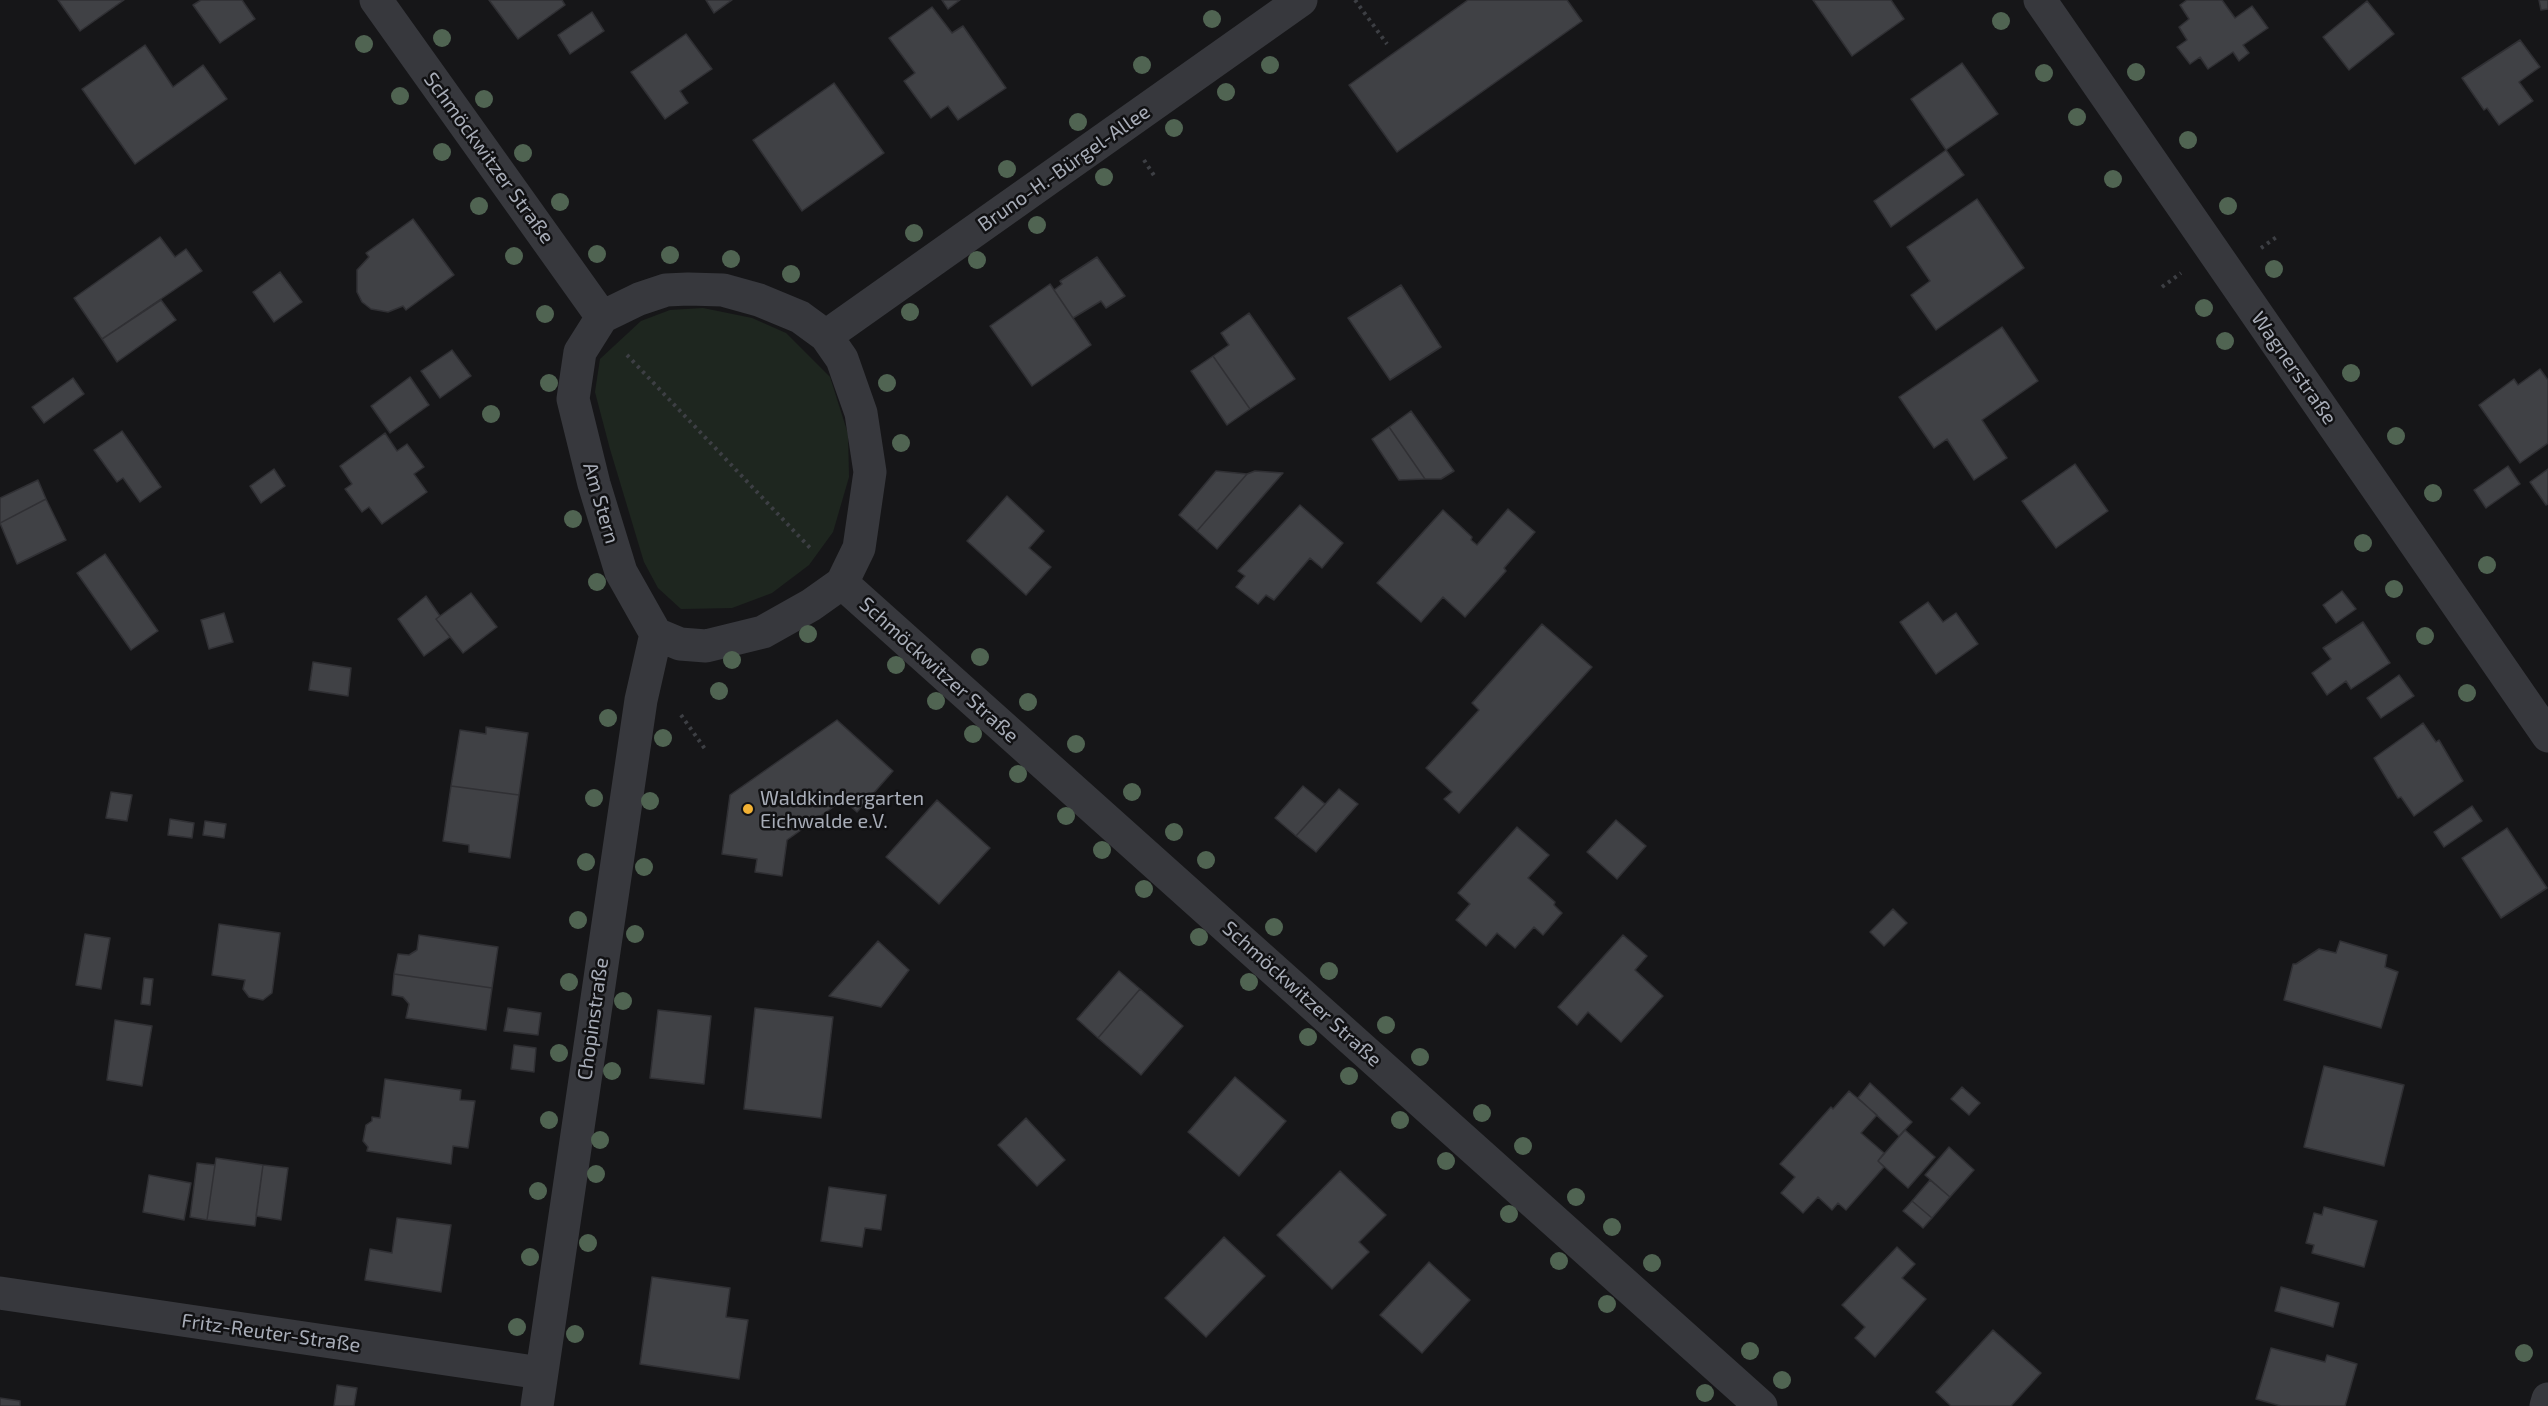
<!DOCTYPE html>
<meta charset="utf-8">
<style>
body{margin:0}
canvas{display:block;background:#161618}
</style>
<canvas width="2548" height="1406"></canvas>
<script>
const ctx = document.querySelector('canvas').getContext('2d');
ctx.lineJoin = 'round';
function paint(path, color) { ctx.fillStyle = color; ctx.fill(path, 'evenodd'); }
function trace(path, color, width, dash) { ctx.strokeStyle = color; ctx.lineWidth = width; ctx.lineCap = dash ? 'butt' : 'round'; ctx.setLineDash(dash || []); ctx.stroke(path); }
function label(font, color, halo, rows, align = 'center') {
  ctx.font = font + ' "Exo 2",sans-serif'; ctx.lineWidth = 5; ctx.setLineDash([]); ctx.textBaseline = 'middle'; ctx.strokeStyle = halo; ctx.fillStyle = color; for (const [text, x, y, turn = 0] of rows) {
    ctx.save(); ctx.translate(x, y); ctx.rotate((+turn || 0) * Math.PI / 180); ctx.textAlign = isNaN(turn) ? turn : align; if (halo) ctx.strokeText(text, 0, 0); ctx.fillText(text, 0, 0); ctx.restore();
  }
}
paint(new Path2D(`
 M703 308 752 318 786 333 830 377 848 434 849 477 833 532 809 565 772 593 732 608 681 609 658 588 644 562 610 449 595 392 600 359 641 321 670 310Z`), '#1e261f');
const building = new Path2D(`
 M58 0H124L80 31Z
 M201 0H242L255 19 220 43 193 5Z
 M489 0H562L565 5 518 39Z
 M706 0H732L714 13Z
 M942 0H960L948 9Z
 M1468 0H1567L1582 21 1397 152 1349 85Z
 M1813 0H1891L1904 19 1852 56Z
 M2187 0H2222L2235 18 2252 6 2268 28 2243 45 2249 53 2239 61 2233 52 2208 69 2200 57 2190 64 2177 47 2187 40 2179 27 2189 19 2180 5Z
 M2539 0H2548V9L2541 10Z
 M2367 1 2394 34 2349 70 2323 37Z
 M932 7 952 33 963 26 1006 88 958 120 948 106 931 118 904 81 915 73 889 38Z
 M592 12 604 31 570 54 558 35Z
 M686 34 712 69 680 91 688 103 665 119 631 72Z
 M2520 40 2540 67 2519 82 2533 101 2499 125 2487 108 2484 110 2462 78Z
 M145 45 173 87 203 65 227 99 135 164 82 89Z
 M1962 63 1998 114 1946 150 1911 99Z
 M834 83 884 153 802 211 753 140Z
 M1946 150 1964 175 1891 227 1874 201Z
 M1977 199 2024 268 1936 330 1911 295 1930 281 1907 247Z
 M413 219 454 275 406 310 403 306 388 312 371 309 362 302 357 292V270L369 257 366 253Z
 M160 237 175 257 186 249 202 271 102 339 74 298Z
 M1097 257 1125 296 1106 308 1101 301 1073 318 1054 290 1062 284 1060 281Z
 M280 272 302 302 274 322 253 292Z
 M1050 284 1091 345 1032 386 990 326Z
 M1401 285 1441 347 1390 380 1348 318Z
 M161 300 176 320 117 362 102 339Z
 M1249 313 1295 379 1250 409 1213 356 1229 345 1221 333Z
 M2002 327 2038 381 1982 420 2007 458 1974 480 1947 439 1934 448 1899 397Z
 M452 350 471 376 440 398 421 371Z
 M1213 356 1250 409 1227 425 1191 371Z
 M2540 369 2548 380V443L2520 463 2479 405 2514 379 2518 385Z
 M410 377 429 405 390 433 371 406Z
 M73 378 84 394 44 423 32 407Z
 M1411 411 1454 471 1441 479H1425L1389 427Z
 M1389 427 1425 479 1399 480 1372 439Z
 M122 431 161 487 140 502 123 478 117 482 94 450Z
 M385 433 397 451 407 444 424 467 414 474 427 492 382 524 369 507 362 512 345 489 352 484 340 466Z
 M2075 464 2108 511 2056 548 2022 501Z
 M2508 466 2520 484 2486 508 2474 490Z
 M274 469 285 486 261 503 250 486Z
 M2548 469V504L2546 505 2530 482Z
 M1216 471 1247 474 1197 531 1179 515Z
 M1255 471 1283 473 1217 549 1197 531 1247 474Z
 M38 480 46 499 0 523V498Z
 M1007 496 1044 531 1029 548 1051 567 1026 595 967 541Z
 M46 499 66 540 17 564 0 523Z
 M1300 505 1343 543 1322 568 1310 558 1274 600 1266 595 1258 604 1236 587 1245 576 1238 571Z
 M1508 509 1535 532 1504 568 1506 571 1465 617 1443 597 1421 622 1377 583 1443 510 1472 537 1471 540 1477 545Z
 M105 554 158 631 131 650 77 573Z
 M2342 591 2356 609 2336 623 2323 605Z
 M471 593 497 627 463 653 436 619Z
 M426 596 440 616 436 619 450 637 424 656 398 619Z
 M1928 602 1943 622 1956 613 1978 644 1936 674 1900 622Z
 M224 613 233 642 209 649 201 620Z
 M2363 622 2390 663 2351 689 2346 681 2327 695 2312 673 2331 659 2323 648Z
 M1542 624 1592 667 1459 813 1444 799 1452 792 1426 768 1479 710 1472 703Z
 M313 662 351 668 348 696 309 690Z
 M2399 675 2414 696 2381 718 2367 698Z
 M837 720 893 771 857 812 843 800 787 840 782 876 755 872 757 859 722 854 730 795Z
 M2423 723 2436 742 2439 740 2463 781 2414 816 2401 797 2398 798 2374 758Z
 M486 727 528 733 519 795 451 786 460 730 486 734Z
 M451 786 519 795 510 858 469 852V845L443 841Z
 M1303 786 1325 804 1296 836 1275 818Z
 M1339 789 1358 804 1316 852 1296 836Z
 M111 792 132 795 127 821 106 818Z
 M937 800 990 848 939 904 886 857Z
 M2472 806 2482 821 2444 847 2434 832Z
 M170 819 194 823 192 838 168 835Z
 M1616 820 1646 846 1617 879 1587 852Z
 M205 821 226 824 224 838 203 835Z
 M1517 827 1549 855 1528 878 1555 902 1554 905 1562 913 1543 935 1534 927 1515 948 1497 933 1486 946 1456 920 1470 904 1458 893Z
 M2507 828 2547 888 2501 918 2462 858Z
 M1893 909 1907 923 1884 946 1870 932Z
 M219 924 280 933 272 993 263 1000 249 997 243 989 245 980 212 975Z
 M85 934 110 938 101 989 76 985Z
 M419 935 498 947 492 988 394 974 398 954 409 955 417 950Z
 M1623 935 1647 956 1635 970 1663 996 1621 1042 1588 1012 1577 1025 1558 1007Z
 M878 941 909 970 881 1007 829 996Z
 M2340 941 2387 955 2385 967 2398 972 2381 1028 2284 1000 2293 964H2296L2319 949 2336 953Z
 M1119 971 1140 989 1098 1038 1077 1019Z
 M394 974 492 988 486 1030 406 1018 409 1004 403 997 392 995Z
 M144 978 153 979 150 1005 141 1004Z
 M1140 989 1183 1026 1141 1075 1098 1038Z
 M508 1008 541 1013 538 1035 504 1031Z
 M755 1008 833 1017 821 1118 744 1109Z
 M658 1010 711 1016 704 1084 650 1078Z
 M115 1020 152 1026 142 1086 107 1080Z
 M514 1045 536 1048 534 1072 511 1069Z
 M2324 1066 2404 1085 2384 1166 2304 1147Z
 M1235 1077 1286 1121 1239 1176 1188 1132Z
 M385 1079 461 1090 460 1100 475 1101 468 1148 453 1146 451 1164 367 1151 368 1147 363 1141 366 1125 372 1121V1117L380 1118Z
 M1870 1083 1912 1122 1899 1136 1858 1098Z
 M1962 1087 1980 1103 1969 1115 1951 1099Z
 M1849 1091 1877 1115 1861 1133 1884 1153 1878 1161 1884 1167 1846 1210 1838 1203 1832 1210 1818 1197 1803 1213 1781 1193 1795 1177 1780 1164 1831 1107 1833 1109Z
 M1026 1118 1065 1160 1037 1186 998 1145Z
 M1905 1130 1935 1157 1908 1188 1878 1161Z
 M1949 1147 1974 1170 1950 1197 1925 1175Z
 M216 1158 263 1165 255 1226 207 1220Z
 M197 1163 215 1165 207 1220 190 1217Z
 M263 1165 288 1168 281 1220 256 1216Z
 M1340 1171 1386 1215 1359 1242 1369 1252 1332 1289 1277 1235Z
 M149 1175 191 1183 184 1220 143 1212Z
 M1930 1180 1950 1197 1932 1218 1912 1201Z
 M829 1187 886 1195 881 1230 865 1228 862 1247 821 1241Z
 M1912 1201 1932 1218 1923 1228 1903 1211Z
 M2324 1207 2377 1221 2364 1267 2312 1253 2314 1245 2306 1243 2314 1213 2322 1215Z
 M397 1218 451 1225 441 1292 365 1280 370 1249 392 1253Z
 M1224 1237 1265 1276 1206 1337 1165 1298Z
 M1897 1247 1915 1264 1902 1278 1926 1299 1875 1357 1855 1338 1865 1327 1842 1305Z
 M1429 1262 1470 1300 1422 1353 1380 1315Z
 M652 1277 730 1288 726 1317 748 1320 739 1379 640 1364Z
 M2281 1287 2339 1303 2333 1327 2275 1311Z
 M1993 1330 2041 1373 2011 1406H1951L1936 1392Z
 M2271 1348 2325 1362 2327 1355 2357 1364 2345 1406H2281L2256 1399Z
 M337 1385 357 1388 354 1406H334Z
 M0 1398 20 1401V1406H0Z`);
paint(building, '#404145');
trace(building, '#303034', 1.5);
trace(new Path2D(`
 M1355 0 1387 44
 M1144 160 1155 177
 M2261 248 2278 236
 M2162 287 2181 273
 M627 355 812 550
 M681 715 705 749`), '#3d3f44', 4, [3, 4.5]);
trace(new Path2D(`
 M376 0 602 317
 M2040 0 2548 736
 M688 289 723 290 759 300 800 317 826 336 842 359 861 413 870 472 859 548 842 583 811 605 763 632 706 646 680 644 656 634 621 572 594 484 573 399 580 352 602 317 639 299 666 290Z
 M826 336 1301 0
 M842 583 1761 1406
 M0 1293 541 1373
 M537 1406 641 700 656 634
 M2546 1406 2548 1399`), '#37383d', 33);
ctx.fillStyle = '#506452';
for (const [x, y] of [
 [1212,19],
 [2001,21],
 [442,38],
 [364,44],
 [1142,65],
 [1270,65],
 [2136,72],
 [2044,73],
 [1226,92],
 [400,96],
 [484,99],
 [2077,117],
 [1078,122],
 [1174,128],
 [2188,140],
 [442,152],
 [523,153],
 [1007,169],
 [1104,177],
 [2113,179],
 [560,202],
 [479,206],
 [2228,206],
 [1037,225],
 [914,233],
 [597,254],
 [670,255],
 [514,256],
 [731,259],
 [977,260],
 [2274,269],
 [791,274],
 [2204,308],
 [910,312],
 [545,314],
 [2225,341],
 [2351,373],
 [549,383],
 [887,383],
 [491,414],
 [2396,436],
 [901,443],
 [2433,493],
 [573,519],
 [2363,543],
 [2487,565],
 [597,582],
 [2394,589],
 [808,634],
 [2425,636],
 [980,657],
 [732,660],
 [896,665],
 [719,691],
 [2467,693],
 [936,701],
 [1028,702],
 [608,718],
 [973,734],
 [663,738],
 [1076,744],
 [1018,774],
 [1132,792],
 [594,798],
 [650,801],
 [1066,816],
 [1174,832],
 [1102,850],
 [1206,860],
 [586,862],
 [644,867],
 [1144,889],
 [578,920],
 [1274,927],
 [635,934],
 [1199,937],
 [1329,971],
 [569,982],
 [1249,982],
 [623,1001],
 [1386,1025],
 [1308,1037],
 [559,1053],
 [1420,1057],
 [612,1071],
 [1349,1076],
 [1482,1113],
 [549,1120],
 [1400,1120],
 [600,1140],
 [1523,1146],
 [1446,1161],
 [596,1174],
 [538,1191],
 [1576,1197],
 [1509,1214],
 [1612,1227],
 [588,1243],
 [530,1257],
 [1559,1261],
 [1652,1263],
 [1607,1304],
 [517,1327],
 [575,1334],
 [1750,1351],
 [2524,1353],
 [1782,1380],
 [1705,1393]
]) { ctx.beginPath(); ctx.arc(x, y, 9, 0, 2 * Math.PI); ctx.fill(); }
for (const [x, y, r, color] of [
 [748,809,6,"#f2b134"]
]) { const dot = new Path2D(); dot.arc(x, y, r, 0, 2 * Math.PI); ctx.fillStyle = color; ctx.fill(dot); trace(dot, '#111113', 2); }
label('20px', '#a8adb8', '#111113', [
 ["Schmöckwitzer Straße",489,158,54],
 ["Bruno-H.-Bürgel-Allee",1064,168,-35],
 ["Wagnerstraße",2294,368,55],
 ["Am Stern",601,503,74],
 ["Schmöckwitzer Straße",939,670,42],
 ["Schmöckwitzer Straße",1302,994,42],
 ["Chopinstraße",593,1019,-82],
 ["Fritz-Reuter-Straße",271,1333,8]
]);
label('20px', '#a8adb8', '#111113', [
 ["Waldkindergarten",760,798],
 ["Eichwalde e.V.",760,821]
], 'left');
</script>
